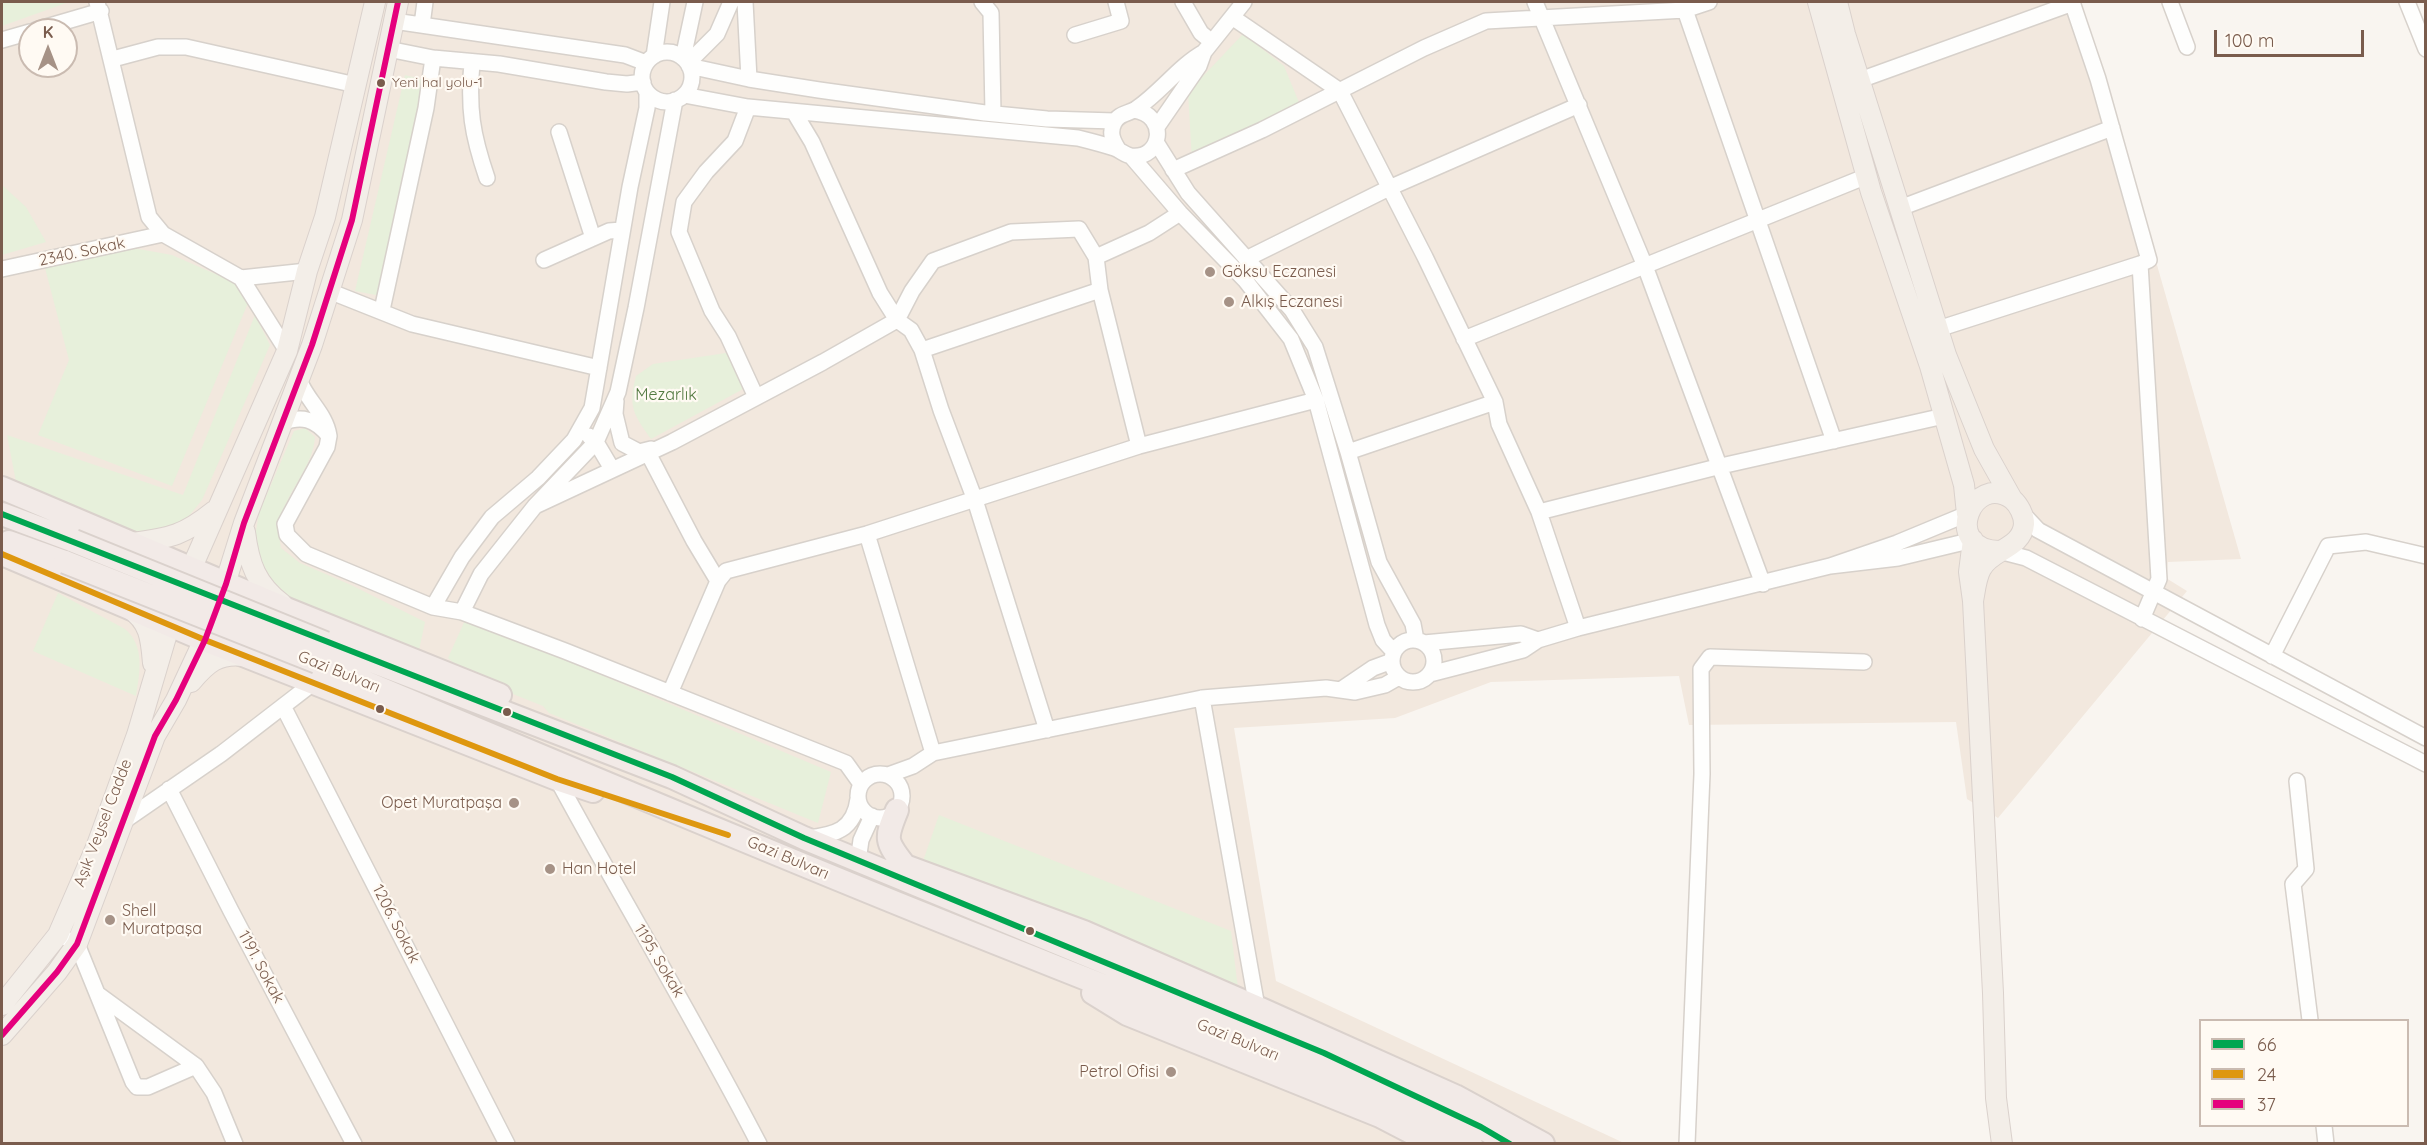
<!DOCTYPE html>
<meta charset="utf-8">
<style>
body{margin:0}
#map{position:relative;width:2427px;height:1145px;overflow:hidden;background:#f9f5f0;font-family:Quicksand,sans-serif}
canvas{display:block}
.frame{position:absolute;inset:0;border:3px solid #7a5c4d;pointer-events:none}
.legend{position:absolute;left:2199px;top:1019px;width:210px;height:108px;box-sizing:border-box;background:#fffaf3;border:2px solid #cabbb1;margin:0;padding:8px 10px;list-style:none;font-size:18px;color:#7a5c4d}
.legend li{display:flex;align-items:center;gap:12px;height:30px}
.legend b{width:30px;border:2px solid #cabbb1}
.north{position:absolute;left:18px;top:18px;width:60px;height:60px;box-sizing:border-box;background:#fffaf3;border:2px solid #cabbb1;border-radius:50%;rotate:0deg;font-size:16px;font-weight:700;line-height:24px;text-align:center;color:#7a5c4d}
.north::after{content:'';display:block;margin:auto;width:21px;height:27px;background:#a69286;clip-path:polygon(50% 0,100% 100%,50% 72%,0 100%)}
.scale{position:absolute;left:2214px;top:30px;width:150px;height:27px;box-sizing:border-box;border:3px solid #7a5c4d;border-top:0;padding-left:8px;font-size:18px;line-height:21px;white-space:nowrap;color:#7a5c4d;-webkit-text-stroke:4px #fffaf3;paint-order:stroke}
</style>
<div id="map">
<canvas width="2427" height="1145"></canvas>
<div class="frame"></div>
<ul class="legend">
<li><b style="height:8px;background:#00a651"></b>66</li>
<li><b style="height:8px;background:#de970f"></b>24</li>
<li><b style="height:8px;background:#e5007d"></b>37</li>
</ul>
<div class="north">K</div>
<div class="scale">100 m</div>
</div>
<script>
const ctx = document.querySelector('canvas').getContext('2d');
ctx.lineJoin = 'round';
function paint(path, color) { ctx.fillStyle = color; ctx.fill(path, 'evenodd'); }
function trace(path, color, width, dash) { ctx.strokeStyle = color; ctx.lineWidth = width; ctx.lineCap = dash ? 'butt' : 'round'; ctx.setLineDash(dash || []); ctx.stroke(path); }
function label(font, color, halo, rows, align = 'center') {
  ctx.font = font + ' Quicksand,sans-serif'; ctx.lineWidth = 4.5; ctx.setLineDash([]); ctx.textBaseline = 'middle'; ctx.strokeStyle = halo; ctx.fillStyle = color; for (const [text, x, y, turn = 0] of rows) {
    ctx.save(); ctx.translate(x, y); ctx.rotate((+turn || 0) * Math.PI / 180); ctx.textAlign = isNaN(turn) ? turn : align; if (halo) ctx.strokeText(text, 0, 0); ctx.fillText(text, 0, 0); ctx.restore();
  }
}
paint(new Path2D(`
 M2 2H2079L2097 55 2241 559 2168 562 2166 578 2187 591 1998 818 1967 799 1956 722 1689 725 1679 676 1491 682 1395 718 1234 728 1276 981 1624 1143H2ZM30 30H66V66H30Z`), '#f2e8de');
paint(new Path2D(`
 M2 2H69L2 26Z
 M1243 34 1284 66 1300 105 1192 161 1188 92Z
 M405 75 424 80 381 296 355 291Z
 M2 185 26 207 46 242 2 255Z
 M133 248 172 255 236 283 250 298 172 486 38 435 69 360 45 268Z
 M255 315 270 345 202 500 184 522 165 531 139 533 17 487 7 435 183 495Z
 M726 353 745 388 651 439C633 414 628 406 636 376L653 364Z
 M305 428 315 437C313 468 285 493 279 524 278 532 280 541 281 548L300 563 351 585 425 622 418 655 291 598 269 578 254 543 259 513 294 431Z
 M58 593 125 629C145 646 140 672 136 696L33 651Z
 M466 618 831 772 818 823 549 713 543 706 513 694 502 693 470 678 448 658Z
 M939 815 1231 931 1239 997 923 861Z`), '#e7f0db');
const minor = new Path2D(`
 M97 2 149 217 163 234 241 278 287 351
 M745 2 749 79
 M982 2 991 13 993 113
 M1183 2 1201 33 1212 42
 M1535 2 1645 266 1763 584
 M2072 2 2098 79 2149 260 2140 264 2159 579 2142 619
 M2170 2 2187 47
 M2407 2 2426 49
 M1685 10 1834 441
 M1232 17 1340 91 1425 257 1495 402 1499 424 1539 512 1578 628
 M394 21 625 55 646 63
 M422 25 425 2
 M36 30 101 11
 M1075 35 1121 21 1116 2
 M2 40 30 32
 M388 49 433 58 499 64 606 82 627 84 643 82
 M642 77a25 25 0 1 1 50 0a25 25 0 1 1-50 0Z
 M654 56 662 2
 M683 58 695 2
 M113 59 158 47H186L356 85
 M472 62C468 109 472 134 487 178
 M688 63 717 34 731 2
 M689 66 749 79 819 90 985 113 1047 119 1115 121
 M1860 80 2073 3
 M684 95 748 107 1078 138C1090 141 1102 144 1114 148 1120 150 1125 155 1131 156 1162 160 1169 115 1134 110
 M748 107 735 141 706 172 684 202 679 232 712 311 728 336 756 397
 M794 112 812 142 880 293 897 320 911 330 922 350 941 410 975 500 1047 730
 M1157 127 1199 66 1204 52 1244 2
 M559 132 593 238
 M1156 142 1188 193 1292 310 1315 347 1348 452 1379 562 1413 624 1416 640
 M1118 149C1113 141 1109 133 1114 123 1119 113 1128 114 1136 109 1161 92 1179 66 1204 52
 M1131 156 1180 213 1245 280 1291 339 1316 400 1377 625 1383 640 1394 652
 M1173 170 1262 130 1424 48 1486 21 1685 10 1709 2
 M1900 208 2112 128
 M1246 259 1389 188 1579 105
 M544 260 609 231 622 230
 M2 269 163 234
 M241 278 307 271
 M329 291 412 324 599 368
 M382 310 426 108 433 58
 M1938 329 2140 264
 M1464 339 1867 176
 M922 350 1100 290
 M616 401 615 414 622 443 639 452 651 449
 M282 423C302 415 315 419 329 436 326 414 308 402 299 380
 M329 436 327 447 285 524 287 535 306 554 433 607 462 612 565 651 846 763 861 784
 M589 436 596 442 612 469
 M1139 446 1100 290 1096 257 1149 233 1180 213
 M1348 452 1495 402
 M648 453 694 541 718 581
 M535 506 672 442 823 362 897 320 912 291 933 261 1011 232 1079 229 1096 257
 M1539 512 1721 466 1944 416
 M1967 514 1897 543 1830 566 1898 558 1973 540
 M2023 514 2038 530 2426 738
 M867 534 933 753
 M1999 551 2026 558 2426 764
 M433 607 462 557 492 517 538 478 574 440 592 408 630 187 647 108V92
 M462 612 481 574 535 506 596 442 618 392 636 308 675 100
 M1392 661a21 21 0 1 1 42 0a21 21 0 1 1-42 0Z
 M1424 643 1521 634 1538 640
 M2272 656 2328 546 2366 542 2426 556
 M1430 674 1523 650 1538 640 1578 628 1830 566
 M1342 689 1373 668 1392 661
 M670 693 718 581 726 571 867 534 1139 446 1316 400
 M1202 698 1257 1007
 M283 706 507 1144
 M858 796a22 22 0 1 1 44 0a22 22 0 1 1-44 0Z
 M888 775 913 766 933 753 1202 698 1326 688 1355 692 1385 685 1399 677
 M557 779C623 901 695 1020 759 1144
 M2297 781 2306 869 2293 884 2310 1020
 M169 789 231 911 354 1144
 M121 823 221 754 313 683
 M807 838C835 835 854 830 858 799
 M858 861 861 840 872 816
 M69 940 77 944 133 1082 137 1087H148L196 1066 214 1093 235 1144
 M99 995 196 1066
 M2324 1126 2326 1144
 M1687 1144 1702 774 1701 669 1710 657 1864 662`);
const major = new Path2D(`
 M1818 2 1871 192 1930 366 1964 485 1967 514
 M1837 2 1845 34 1946 355 1984 449 2012 499
 M245 532C249 564 256 584 282 604
 M1973 540 1969 572 1973 601C1975 591 1976 578 1981 569 1991 549 2022 549 2024 524 2024 515 2019 505 2012 499 1973 471 1940 549 1999 551
 M133 543C171 538 184 535 214 511
 M185 583 287 351 307 271 325 217 375 2
 M221 597 244 523 312 345 352 220 398 2
 M1973 601 1993 993 1996 1098 2002 1144
 M129 608C150 622 151 639 153 663
 M191 682C207 663 218 653 244 656
 M2 1005 58 935 97 845 137 735 174 610
 M2 1035 57 972 77 944 155 736 176 700 210 627`);
const highway = new Path2D(`
 M2 488 289 610 500 695
 M2 514 74 541
 M9 542 65 562
 M2 554 205 640 557 779 593 791
 M325 643 672 777 804 838 1324 1053 1481 1127 1510 1144
 M317 662C520 747 723 833 926 915 1109 989 1294 1057 1471 1144
 M897 810C885 839 885 841 905 866L1084 932 1263 1010 1455 1096 1543 1144
 M1093 993 1127 1014 1380 1116 1434 1144`);
trace(minor, '#d7d1cb', 18);
trace(major, '#dad1cc', 22);
trace(highway, '#dad1cc', 26);
trace(minor, '#fefefd', 15);
trace(major, '#f3eee8', 20);
trace(highway, '#f2eae7', 22);
const highwayBridge = new Path2D(`
 M74 541 325 643
 M65 562 317 662`);
trace(highwayBridge, '#dad1cc', 26, []);
trace(highwayBridge, '#f2eae7', 22);
trace(new Path2D(`
 M2 514 672 777 804 838 1324 1053 1481 1127 1510 1144`), '#00a651', 6);
trace(new Path2D(`
 M2 554 205 640 557 779 728 835`), '#de970f', 6);
trace(new Path2D(`
 M2 1035 57 972 77 944 155 736 176 700 205 640 226 584 244 523 312 345 352 220 398 2`), '#e5007d', 6);
for (const [x, y, r, color] of [
 [381,83,5,"#7a5c4d"],
 [1210,272,6,"#a69286"],
 [1229,302,6,"#a69286"],
 [380,709,5,"#7a5c4d"],
 [507,712,5,"#7a5c4d"],
 [514,803,6,"#a69286"],
 [550,869,6,"#a69286"],
 [110,920,6,"#a69286"],
 [1030,931,5,"#7a5c4d"],
 [1171,1072,6,"#a69286"]
]) { const dot = new Path2D(); dot.arc(x, y, r, 0, 2 * Math.PI); ctx.fillStyle = color; ctx.fill(dot); trace(dot, '#fffaf3', 2); }
label('14px', '#7a5c4d', '#fffaf3', [
 ["Yeni hal yolu-1",392,83]
], 'left');
label('16px', '#7a5c4d', '#fffaf3', [
 ["2340. Sokak",82,252,-12],
 ["Gazi Bulvarı",339,672,22],
 ["Aşık Veysel Cadde",103,823,-69],
 ["Gazi Bulvarı",788,858,23],
 ["1206. Sokak",396,924,63],
 ["1195. Sokak",659,961,59],
 ["1191. Sokak",261,967,62],
 ["Gazi Bulvarı",1238,1040,22]
]);
label('16px', '#7a5c4d', '#fffaf3', [
 ["Göksu Eczanesi",1222,272],
 ["Alkış Eczanesi",1241,302],
 ["Opet Muratpaşa",502,803,"right"],
 ["Han Hotel",562,869],
 ["Shell",122,911],
 ["Muratpaşa",122,929],
 ["Petrol Ofisi",1159,1072,"right"]
], 'left');
label('16px', '#537a41', '#fffaf3', [
 ["Mezarlık",666,395]
]);
</script>
